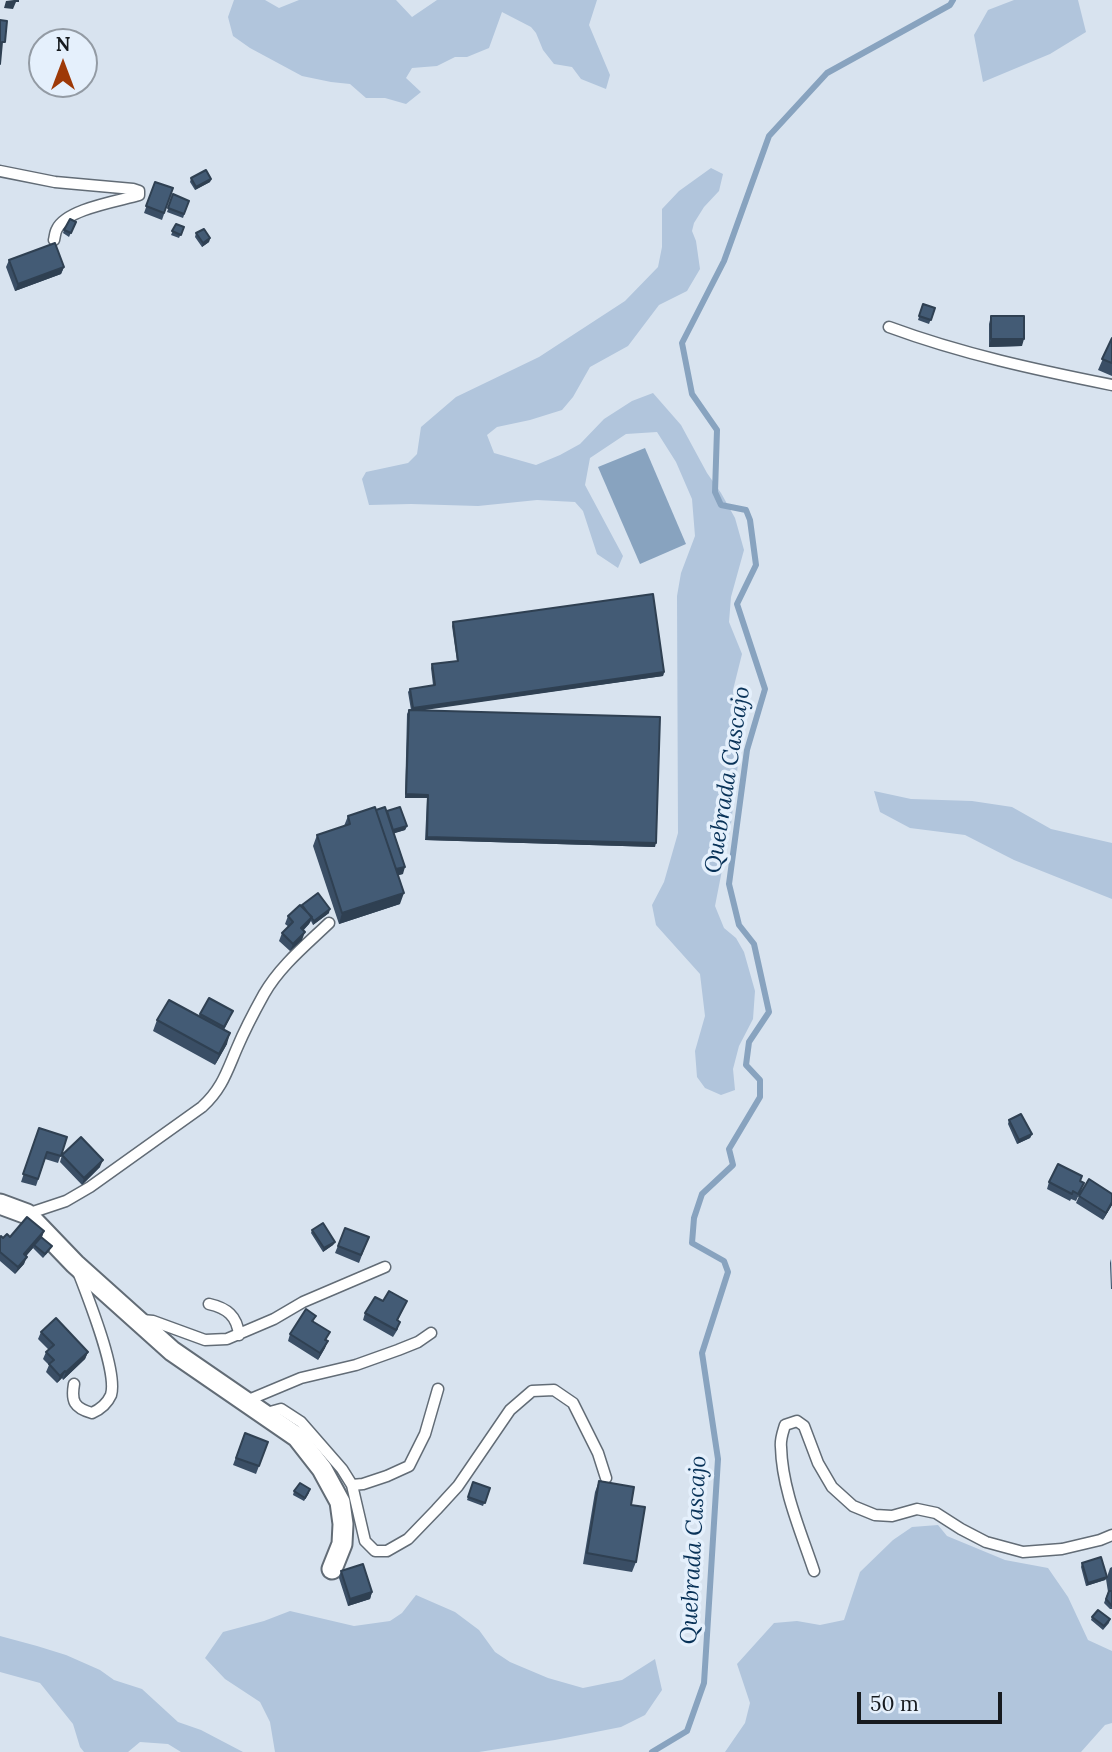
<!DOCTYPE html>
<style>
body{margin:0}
#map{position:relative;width:1112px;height:1752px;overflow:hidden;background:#d8e3ef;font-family:Lora,serif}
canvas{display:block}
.north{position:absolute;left:28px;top:28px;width:70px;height:70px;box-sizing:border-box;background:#e5f0fc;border:2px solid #939ba4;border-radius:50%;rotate:0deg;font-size:19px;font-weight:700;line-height:28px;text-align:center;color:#171b1f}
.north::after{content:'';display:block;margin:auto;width:24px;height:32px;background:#9e3907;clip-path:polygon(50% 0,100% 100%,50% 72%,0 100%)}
.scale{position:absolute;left:857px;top:1692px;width:145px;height:32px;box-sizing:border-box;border:4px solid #171b1f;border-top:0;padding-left:9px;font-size:21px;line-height:24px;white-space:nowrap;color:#171b1f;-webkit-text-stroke:5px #e5f0fc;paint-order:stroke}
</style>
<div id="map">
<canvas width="1112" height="1752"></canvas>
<div class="north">N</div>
<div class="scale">50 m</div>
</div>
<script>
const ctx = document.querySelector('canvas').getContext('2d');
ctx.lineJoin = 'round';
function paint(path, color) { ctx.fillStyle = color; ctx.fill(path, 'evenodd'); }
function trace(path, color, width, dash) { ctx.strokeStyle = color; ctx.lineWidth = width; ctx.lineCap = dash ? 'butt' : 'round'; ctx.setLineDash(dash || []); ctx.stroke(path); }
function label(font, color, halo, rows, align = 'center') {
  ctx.font = font + ' Lora,serif'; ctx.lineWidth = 7; ctx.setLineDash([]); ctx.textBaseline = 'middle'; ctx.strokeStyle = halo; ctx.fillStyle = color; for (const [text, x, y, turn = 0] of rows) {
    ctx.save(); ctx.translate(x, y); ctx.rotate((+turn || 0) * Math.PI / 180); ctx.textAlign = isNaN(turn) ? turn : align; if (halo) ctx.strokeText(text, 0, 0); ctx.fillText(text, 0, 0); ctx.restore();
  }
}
paint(new Path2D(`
 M234 0H265L279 8 299 0H396L412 17 437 0H597L589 25 610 75 606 89 581 79 572 67 554 64 543 50 536 33 531 27 502 12 489 48 467 57H455L437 66 412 68 406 78 421 92 406 104 385 98H366L350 84 331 82 302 76 250 48 233 36 228 17Z
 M1014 0H1078L1086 32 1050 54 983 82 974 35 988 10Z
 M711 168 723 174 719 191 704 207 694 223 692 231 696 241 700 269 687 291 659 305 628 346 590 367 573 397 562 410 530 420 497 427 487 435 494 453 536 465 560 455 580 444 604 419 632 401 653 393 681 425 707 473 721 493 735 518 744 550 731 597 729 622 742 654 733 690 739 755 731 824 715 906 724 928 736 938 744 952 755 991 753 1019 739 1046 733 1069 735 1090 721 1095 705 1088 697 1077 695 1051 705 1016 700 974 656 925 652 905 664 882 678 833 677 596 681 573 695 536 692 499 676 462 657 432 626 434 590 458 585 485 623 556 618 568 597 554 583 511 575 502 537 500 478 506 411 504 369 505 362 479 366 472 408 463 417 454 421 427 456 397 539 357 625 301 658 267 662 247V209L679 191Z
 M874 791 911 799 972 801 1012 807 1051 829 1112 843V899L1014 860 965 835 910 828 880 812Z
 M938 1525 947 1536 1005 1560 1048 1568 1068 1597 1088 1640 1112 1651V1723L1105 1725 1081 1752H725L745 1723 750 1703 737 1664 774 1623 797 1621 820 1625 844 1620 860 1572 893 1540 912 1527Z
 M416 1595 455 1612 479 1630 495 1652 510 1662 548 1678 583 1688 622 1680 655 1659 662 1690 645 1715 621 1727 555 1740 479 1752H275L270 1722 260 1702 225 1679 205 1658 223 1632 264 1621 290 1611 354 1626 390 1621 402 1613Z
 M0 1636 37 1646 66 1655 100 1670 114 1680 142 1689 178 1722 201 1730 243 1752H181L168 1744 140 1742 128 1752H84L80 1747 73 1724 40 1683 0 1672Z`), '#b1c5dc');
paint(new Path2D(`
 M645 448 686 544 640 564 598 467Z`), '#88a3bf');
trace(new Path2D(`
 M652 1752 687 1731 704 1683 718 1459 702 1353 728 1272 724 1261 692 1243 694 1218 702 1194 733 1165 729 1149 760 1097V1080L746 1065 749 1042 769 1012 754 944 739 925 729 884 747 750 765 689 737 604 756 565 750 520 746 510 721 505 715 492 717 430 692 394 682 343 724 261 769 136 827 73 950 5 953 0`), '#88a3bf', 6);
const service = new Path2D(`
 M0 171 55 182 133 189 139 191V195C119 201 66 209 57 229 55 232 55 236 54 240
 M889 327C962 354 1037 370 1112 385
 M27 1214 66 1201 90 1187 202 1107C222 1089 227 1071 237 1048 245 1029 254 1012 264 994 280 966 306 945 329 923
 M209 1304C227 1308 237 1316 239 1335
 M142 1320 153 1321 205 1340 227 1339 274 1319 303 1302 385 1267
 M74 1384C71 1401 74 1408 92 1413 101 1409 107 1404 111 1395 118 1372 88 1298 79 1274
 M246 1401 301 1378 356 1365 398 1350 418 1342 431 1333
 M263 1414 281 1409 301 1422 342 1469 352 1485 365 1541 375 1551H387L408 1539 436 1510 458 1486 510 1410 532 1391 554 1390 573 1403 598 1453 606 1478
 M352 1485 363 1484 387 1476 409 1466 425 1434 438 1389
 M814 1571C801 1532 782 1489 781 1447 780 1439 783 1432 785 1425L797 1421 804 1426 818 1463 832 1487 853 1506 875 1515 892 1516 917 1509 936 1513 961 1529 986 1542 1023 1552 1062 1549 1100 1540 1112 1535`);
const minor = new Path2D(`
 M0 1204 27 1214 75 1264 172 1351 297 1437 322 1469 340 1502 343 1524 342 1544 332 1569`);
trace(service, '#626c76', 13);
trace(minor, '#626c76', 23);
trace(service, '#fff', 10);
trace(minor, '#fff', 19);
paint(new Path2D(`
 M191 178 211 179 210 182 195 190 190 182Z
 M155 182 173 188 162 220 144 213Z
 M173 194 189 201 183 218 167 212Z
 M76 222 69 237 63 233 64 230Z
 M176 224 184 227 179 238 171 235Z
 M196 233 210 238 209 242 202 247 195 237Z
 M9 260 64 267 61 274 15 291 6 267Z
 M923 304 935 308 929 324 918 320Z
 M991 316 1022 346 989 347V324Z
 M1112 338V376L1098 370Z
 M453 622 664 672 663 676 419 710 655 847 425 840 427 798H405L407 714 409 710H411L408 692 410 689 433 685 431 668 432 664 457 661 452 626Z
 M387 811 407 826 405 830 394 833 403 874 398 875 400 904 339 924 313 846 317 835 344 826 348 816Z
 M302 905 329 913 313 925 311 921 309 924 303 931 302 940 290 951 279 941 282 933 289 927 285 924 288 916 302 907Z
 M200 1014 230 1018 224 1030 227 1044 215 1065 153 1031 157 1020 199 1016Z
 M1009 1120 1032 1134 1030 1138 1017 1144 1008 1124Z
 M39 1128 67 1137 58 1163 45 1159 36 1186 21 1182Z
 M62 1155 100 1167 82 1185 60 1162Z
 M1080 1181 1081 1190 1076 1201 1071 1199 1070 1201 1047 1189 1049 1182Z
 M1079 1196 1112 1205 1103 1220 1076 1203Z
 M345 1228 369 1237 359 1263 335 1253Z
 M312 1230 335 1242 333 1245 323 1252 311 1233Z
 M44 1231 42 1237 50 1250 43 1258 33 1248 26 1256 24 1264 15 1274 0 1261V1237L3 1238Z
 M1111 1259 1112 1289H1111L1110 1263Z
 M383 1301H407L398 1320V1329L393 1337 363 1320 365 1313Z
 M316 1316 313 1322 327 1340 325 1348 318 1360 288 1341 290 1334Z
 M41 1332 88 1352 85 1359 63 1380 62 1378 57 1383 46 1372 49 1365 43 1359 46 1352 49 1350 38 1339Z
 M245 1433 268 1442 256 1474 233 1465Z
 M599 1481 631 1505 636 1562 632 1572 583 1564 595 1492Z
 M473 1482 490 1488 483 1506 467 1500Z
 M294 1491 309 1493 304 1501 293 1495Z
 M1082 1563 1107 1577 1110 1568 1112 1567V1609H1110L1104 1603 1108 1592 1106 1579 1105 1580 1086 1586 1081 1567Z
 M341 1571 372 1592 370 1599 348 1606 339 1578Z
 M1092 1617 1110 1619 1109 1623 1103 1630 1091 1620Z`), '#3a4e65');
paint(new Path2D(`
 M14 0H19V2H16L13 9 4 8 6 1Z
 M211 179 210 182 195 190 196 187Z
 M210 238 209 242 202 247 203 243Z
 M64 267 61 274 15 291 18 284Z
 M991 339H1024L1022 346 989 347Z
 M664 672 663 676 411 712 413 708Z
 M406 794 428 795 427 798H405Z
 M407 826 405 830 389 835 391 831Z
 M427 837 656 843 655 847 425 840Z
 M405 867 403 874 391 877 394 870Z
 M404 893 400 904 339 924 342 913Z
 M330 909 329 913 313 925 314 921Z
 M312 917 309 924 298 935 301 928Z
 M305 932 302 940 290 951 293 944Z
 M230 1033 227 1044 215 1065 219 1054Z
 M1032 1134 1030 1138 1017 1144 1019 1140Z
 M103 1160 100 1167 82 1185 84 1178Z
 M1112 1202V1205L1103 1220 1106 1213Z
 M44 1231 41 1239 34 1245 33 1248 21 1262 24 1254Z
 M335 1242 333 1245 323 1252 324 1248Z
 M27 1257 24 1264 15 1274 18 1267Z
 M328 1341 325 1348 318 1360 320 1353Z
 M88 1352 85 1359 63 1380 66 1372Z
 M65 1371 62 1378 57 1383 60 1376Z
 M1107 1577 1105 1580 1086 1586 1088 1583Z
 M372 1592 370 1599 348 1606 350 1599Z`), '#2f4052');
const building = new Path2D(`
 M0 20 7 21 5 42H2L0 64Z
 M206 170 211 179 196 187 191 178Z
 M155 182 173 188 164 213 146 206Z
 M173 194 189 201 184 214 168 208Z
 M70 219 76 222 71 233 64 230Z
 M176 224 184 227 181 235 172 231Z
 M204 229 210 238 203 243 196 233Z
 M55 243 64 267 18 284 9 260Z
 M923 304 935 308 931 320 919 316Z
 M991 316H1024V339H991Z
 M1112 338V363L1102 359Z
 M653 594 664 672 413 708 410 689 435 685 432 664 458 661 453 622Z
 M409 710 660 717 656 843 427 837 428 795 406 794Z
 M375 807 404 893 342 913 317 835 350 824 348 816Z
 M385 807 405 867 396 869 376 810Z
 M400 807 407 826 393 830 387 811Z
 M318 893 330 909 314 921 302 905Z
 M300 905 312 917 301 928 305 932 293 944 282 933 293 922 288 916Z
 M209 998 233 1011 224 1027 200 1014Z
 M169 1000 230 1033 219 1054 157 1020Z
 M1021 1114 1032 1134 1019 1140 1009 1120Z
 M39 1128 67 1137 61 1156 47 1152 38 1179 23 1174Z
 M81 1137 103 1160 84 1178 62 1155Z
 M1058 1164 1082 1176 1080 1181 1084 1183 1078 1194 1073 1191 1072 1194 1049 1182Z
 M1089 1179 1112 1194V1202L1106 1213 1079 1196Z
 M27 1217 44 1231 24 1254 27 1257 18 1267 0 1252V1237L1 1236 3 1238 7 1234 10 1237Z
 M323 1223 335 1242 324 1248 312 1230Z
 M345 1228 369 1237 361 1255 338 1246Z
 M41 1237 52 1246 45 1254 34 1245Z
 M389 1291 407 1301 397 1320 400 1322 396 1330 365 1313 375 1297 383 1301Z
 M306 1309 316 1316 312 1321 330 1332 325 1340 328 1341 320 1353 290 1334Z
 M56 1318 88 1352 66 1372 65 1371 60 1376 49 1364 54 1360 46 1352 54 1345 41 1332Z
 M245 1433 268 1442 259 1466 236 1458Z
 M599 1481 634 1487 631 1505 645 1507 636 1562 587 1553Z
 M473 1482 490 1488 485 1503 468 1497Z
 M300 1483 310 1489 305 1498 294 1491Z
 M1101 1557 1107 1577 1088 1583 1082 1563Z
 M363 1564 372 1592 350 1599 341 1571Z
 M1109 1591H1112V1606L1106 1599Z
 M1098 1610 1110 1619 1104 1626 1092 1617Z`);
paint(building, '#435b75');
trace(building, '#2f4052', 2);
label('italic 23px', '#083258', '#e5f0fc', [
 ["Quebrada Cascajo",728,780,-81],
 ["Quebrada Cascajo",694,1550,-87]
]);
</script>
